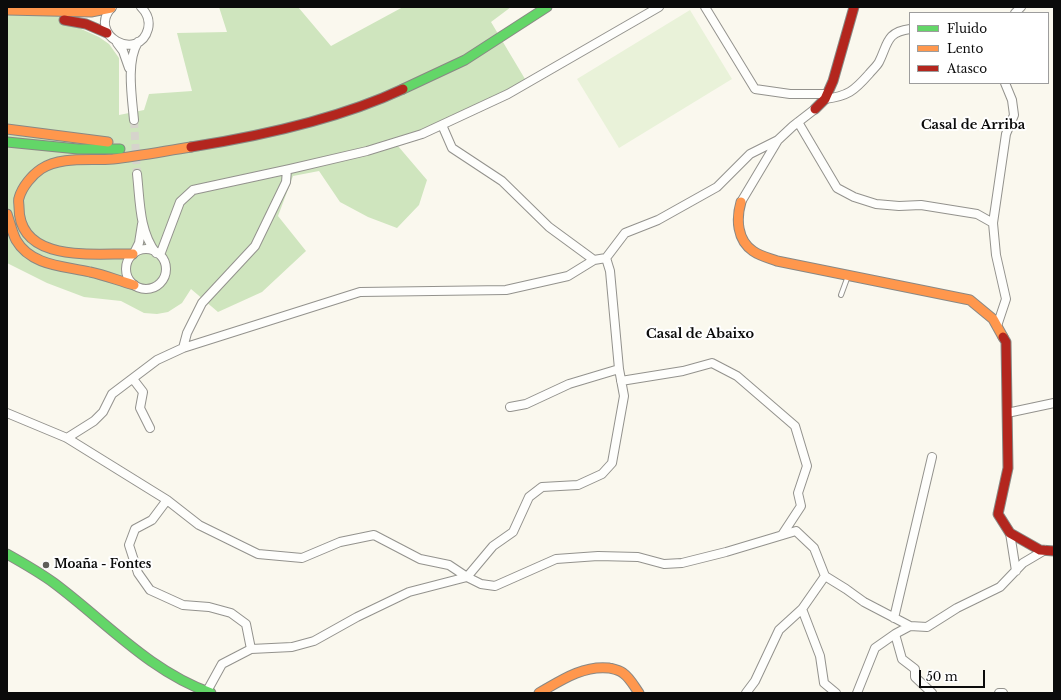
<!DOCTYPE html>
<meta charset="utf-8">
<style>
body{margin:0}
#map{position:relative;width:1061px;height:700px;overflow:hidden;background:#faf8ee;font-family:"Libre Baskerville",serif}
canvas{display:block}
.frame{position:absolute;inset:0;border:8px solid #0b0b0b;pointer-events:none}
.legend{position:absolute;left:909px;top:12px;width:140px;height:72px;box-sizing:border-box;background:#fff;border:1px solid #9d9d9d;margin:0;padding:5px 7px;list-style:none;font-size:12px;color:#0b0b0b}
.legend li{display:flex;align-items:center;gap:8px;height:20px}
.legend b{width:20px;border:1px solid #9d9d9d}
.scale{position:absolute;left:919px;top:670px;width:66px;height:18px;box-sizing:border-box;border:2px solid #0b0b0b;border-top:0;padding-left:5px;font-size:12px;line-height:14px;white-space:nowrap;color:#0b0b0b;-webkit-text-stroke:3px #fff;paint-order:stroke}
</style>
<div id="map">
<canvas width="1061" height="700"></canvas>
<div class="frame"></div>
<ul class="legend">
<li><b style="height:5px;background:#63d668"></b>Fluido</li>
<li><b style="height:5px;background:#ff974d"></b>Lento</li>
<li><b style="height:5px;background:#b3261e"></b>Atasco</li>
</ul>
<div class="scale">50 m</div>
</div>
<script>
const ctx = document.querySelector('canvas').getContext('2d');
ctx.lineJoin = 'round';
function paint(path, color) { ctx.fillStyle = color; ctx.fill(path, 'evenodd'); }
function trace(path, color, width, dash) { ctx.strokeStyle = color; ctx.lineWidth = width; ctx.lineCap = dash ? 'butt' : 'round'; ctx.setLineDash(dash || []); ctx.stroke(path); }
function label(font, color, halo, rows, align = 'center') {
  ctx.font = font + ' "Libre Baskerville",serif'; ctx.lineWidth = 4; ctx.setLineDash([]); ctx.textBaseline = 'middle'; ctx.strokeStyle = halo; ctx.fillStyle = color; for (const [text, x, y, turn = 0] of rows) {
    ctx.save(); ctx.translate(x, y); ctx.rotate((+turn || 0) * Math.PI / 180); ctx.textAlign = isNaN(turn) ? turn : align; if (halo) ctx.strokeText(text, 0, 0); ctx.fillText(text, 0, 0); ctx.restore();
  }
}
paint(new Path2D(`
 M7 7H66L79 28 99 37 109 44 119 58V115L144 110 149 94 192 91 177 33 227 32 219 7H298L331 46 403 7H511L491 22 525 79 503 93 420 131 392 139 427 180 419 205 397 228 368 217 340 202 319 171 293 176 278 216 306 251 262 292 218 312 191 289 182 303 168 312 157 314 144 313 121 301 84 297 47 283 7 263Z`), '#cfe5be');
paint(new Path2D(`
 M690 10 732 79 619 148 577 79Z`), '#e9f2d9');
trace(new Path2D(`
 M134 120 137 174`), '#d6d4cc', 8, [8, 4]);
const lane = new Path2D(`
 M841 295 848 276`);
const street = new Path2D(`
 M112 7C86 35 139 63 148 29 150 21 147 13 141 7
 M705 7 755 89 790 94H827
 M1015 13 1021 7
 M117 43 123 51 129 68
 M825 99C848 96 854 91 869 74 872 70 877 66 879 62 888 44 886 32 910 29
 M134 120C132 98 126 61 138 42
 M798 122 837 188 854 197 876 204 899 206 921 205 977 214 993 223
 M442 125 452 148 502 181 549 227 594 260
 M137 174C140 200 139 231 156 253
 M741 202 778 140 793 126 815 109
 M126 269a20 20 0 1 1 40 0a20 20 0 1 1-40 0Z
 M134 253 139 243 142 224
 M160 255 180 202 193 190 290 169 367 151 422 134 508 94 659 7
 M997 326 1006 299 996 255 993 223 1006 134 1014 115 1012 100 1005 83
 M183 348 187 333 202 303 255 246 286 182 287 170
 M133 379 143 392 140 408 150 428
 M621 381 683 371 712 363 737 376 795 426 807 466 798 493 801 506 782 535
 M510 407 526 404 569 384 619 369
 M7 413 67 438 167 500 199 525 258 554 302 558 340 542 374 535 420 559 449 565 467 577 493 546 513 532 529 497 542 487 578 485 602 474 612 463 624 396 619 369 610 271 606 258
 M1007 413 1054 403
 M67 438 94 421 103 412 112 394 157 360 183 348 360 292 506 290 568 276 594 260 606 258 625 233 658 220 717 187 750 154 778 140
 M167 500 152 520 135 529 129 545 138 573 150 590 183 605 209 607 231 613 246 624 251 649
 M1010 533 1016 571
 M802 609 820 656 824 683 836 693
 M894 618 932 457
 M895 634 902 659 915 669V677L932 693
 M206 693 222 664 251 649 292 647 314 641 357 617 409 592 467 577 481 584 495 586 556 559 598 556 638 557 664 564 682 563 726 552 796 531 814 548 825 576
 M746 693 755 681 779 630 802 609 825 576 846 589 864 602 910 626
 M857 693 875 648 895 634 910 626 927 627 957 608 1000 587 1023 563 1045 550
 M999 693H1003`);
const fast = new Path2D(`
 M403 89 465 60 547 7
 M7 142 78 149H120
 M7 554C23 563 39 572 54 583 105 621 149 671 211 693`);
const slow = new Path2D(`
 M7 10 91 12 111 8
 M7 129 108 142
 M741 202C736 219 737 240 753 251 760 256 769 258 777 261L970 300 993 319 1003 337
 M7 214C10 223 12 232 16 240 31 266 64 266 90 272 105 275 119 281 134 285
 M133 254C95 253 19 264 19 207 19 204 18 200 19 198 22 187 32 175 41 169 61 156 90 161 113 159 139 156 165 151 191 147
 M539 693C560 681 583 665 609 668 613 669 619 670 623 673 630 678 634 686 639 693`);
const jam = new Path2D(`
 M64 20 86 24 107 33
 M815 109 825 99 833 81 854 7
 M191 147C261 136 339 119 403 89
 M1003 337 1006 342 1008 468 998 514 1010 533 1040 550 1054 551`);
trace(lane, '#93928d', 6);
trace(street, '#93928d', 10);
trace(fast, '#898884', 11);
trace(slow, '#898884', 11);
trace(jam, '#898884', 11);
trace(lane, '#fefefc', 4);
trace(street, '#fefefc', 8);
trace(fast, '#63d668', 9);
trace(slow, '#ff974d', 9);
trace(jam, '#b3261e', 9);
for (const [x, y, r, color] of [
 [46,565,4,"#5f5e5a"]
]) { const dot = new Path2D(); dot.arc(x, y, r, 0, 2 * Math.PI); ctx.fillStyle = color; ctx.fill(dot); trace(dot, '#fff', 1.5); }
label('bold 12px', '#0b0b0b', '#fff', [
 ["Moaña - Fontes",54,565]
], 'left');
label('bold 13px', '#0b0b0b', '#fff', [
 ["Casal de Arriba",973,125],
 ["Casal de Abaixo",700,334]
]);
</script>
